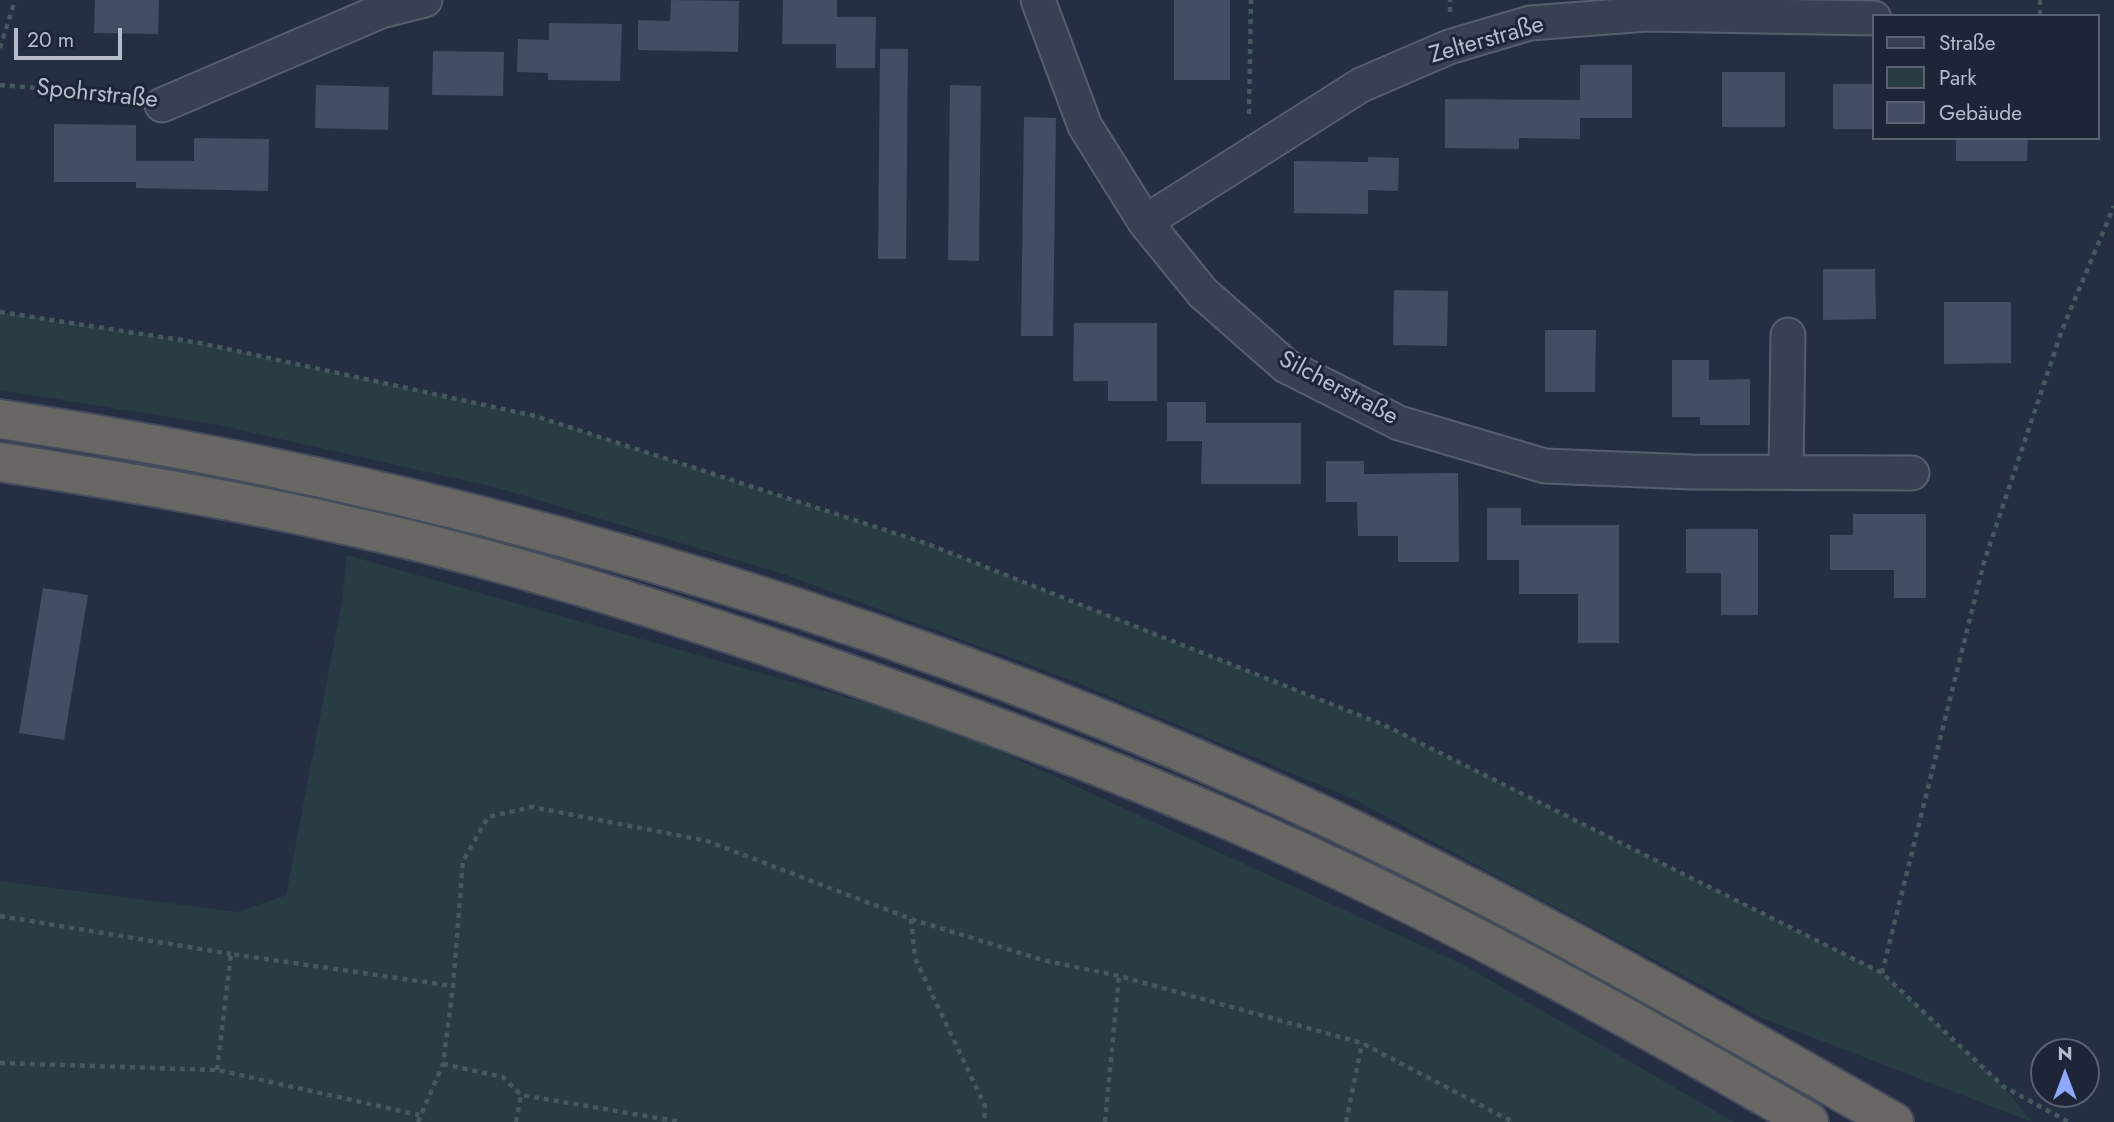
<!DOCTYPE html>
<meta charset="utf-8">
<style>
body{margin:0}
#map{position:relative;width:2114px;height:1122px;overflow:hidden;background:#252e42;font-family:Jost,sans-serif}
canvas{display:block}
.legend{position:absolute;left:1872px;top:14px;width:228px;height:126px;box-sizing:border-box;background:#1e2537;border:2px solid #5b6173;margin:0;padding:9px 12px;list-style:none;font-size:21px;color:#b6bccc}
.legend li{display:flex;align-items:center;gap:14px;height:35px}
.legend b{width:35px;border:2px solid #5b6173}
.north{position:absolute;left:2030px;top:1038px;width:70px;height:70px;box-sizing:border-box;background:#1e2537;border:2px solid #5b6173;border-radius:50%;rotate:0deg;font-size:19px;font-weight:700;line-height:28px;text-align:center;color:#b6bccc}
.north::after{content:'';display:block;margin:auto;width:24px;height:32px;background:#8ca9fb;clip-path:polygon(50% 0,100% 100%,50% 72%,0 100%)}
.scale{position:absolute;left:14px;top:28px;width:108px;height:32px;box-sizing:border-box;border:4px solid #b6bccc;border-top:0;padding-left:9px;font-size:21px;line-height:24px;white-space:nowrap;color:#b6bccc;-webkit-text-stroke:5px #1e2537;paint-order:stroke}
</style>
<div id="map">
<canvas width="2114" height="1122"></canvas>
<ul class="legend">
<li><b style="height:9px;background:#394051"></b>Straße</li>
<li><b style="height:19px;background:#273c43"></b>Park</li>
<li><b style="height:19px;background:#444d64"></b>Gebäude</li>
</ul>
<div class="north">N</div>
<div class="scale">20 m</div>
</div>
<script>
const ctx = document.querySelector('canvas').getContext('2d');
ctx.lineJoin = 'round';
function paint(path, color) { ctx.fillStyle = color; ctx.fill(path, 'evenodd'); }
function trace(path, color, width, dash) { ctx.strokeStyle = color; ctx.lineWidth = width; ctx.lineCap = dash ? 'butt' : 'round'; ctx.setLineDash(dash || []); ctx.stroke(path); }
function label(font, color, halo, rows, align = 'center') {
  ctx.font = font + ' Jost,sans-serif'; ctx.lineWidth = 6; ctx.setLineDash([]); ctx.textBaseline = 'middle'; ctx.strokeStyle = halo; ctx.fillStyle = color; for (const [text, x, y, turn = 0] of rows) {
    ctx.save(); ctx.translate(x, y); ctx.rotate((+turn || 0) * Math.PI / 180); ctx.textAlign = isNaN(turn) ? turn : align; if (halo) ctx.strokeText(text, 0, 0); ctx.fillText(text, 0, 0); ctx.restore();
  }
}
paint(new Path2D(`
 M0 312 200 343 535 416 925 543 1384 725 1882 973 2004 1087 2032 1122 1762 1018 1353 799 1071 680 783 574 498 488 218 425 0 390Z
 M347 555 943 725 1464 965 1734 1122H0V881L238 912 286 895 342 601Z`), '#273c43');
paint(new Path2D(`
 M95 0H159L158 34 94 33Z
 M671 0 739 1 738 52 638 50V20L670 21Z
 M783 0H837V17H876L875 68H836V44H782Z
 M1174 0H1230V80H1174Z
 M549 23 622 24 620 81 548 80V73L517 72 518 39 549 40Z
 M880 49H908L906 259H878Z
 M433 51 504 52 503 96 432 95Z
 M1580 65H1632V118H1580V139L1519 138V149L1445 148V99L1580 100Z
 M1722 72H1785V127H1722Z
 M1833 84H1874V129H1833Z
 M316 85 389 87 388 130 315 128Z
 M950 85 981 86 979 261 948 260Z
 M1024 117 1056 118 1053 336H1021Z
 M54 124 136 125V161H194V138L269 139 268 191 136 188V182H54Z
 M1956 138H2028L2027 161H1956Z
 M1368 157 1399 158 1398 191 1368 190V214L1294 213V161L1368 162Z
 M1823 269H1875L1876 319 1823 320Z
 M1394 290 1448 291 1447 346 1393 345Z
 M1944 302H2011V363L1944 364Z
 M1074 323H1157V401H1108V381H1073Z
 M1545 330H1596L1595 392H1545Z
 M1672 360H1709V380L1750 379V425H1700V417H1672Z
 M1167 402H1206V423H1301V484H1201L1202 441H1167Z
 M1326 461H1364V474L1458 473 1459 562H1398V536H1358L1357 502H1326Z
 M1487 508H1521V525H1619V643H1578V594H1519V560H1487Z
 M1853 514H1926V598H1894V570H1830V535H1853Z
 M1686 529H1758V615H1721V573H1686Z
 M43 588 88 595 64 740 19 733Z`), '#444d64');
const minor = new Path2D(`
 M1038 0 1085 126 1145 222 1203 293 1286 366 1399 423 1545 466 1692 472 1912 473
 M162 105 381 11 425 0
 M1145 222 1361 85 1449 47 1530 23 1647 14 1874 18
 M1786 472 1788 335`);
const trunk = new Path2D(`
 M0 419C430 483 855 606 1252 783 1473 881 1684 1002 1894 1122
 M0 462C115 480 231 499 345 525 494 557 640 603 784 652 935 703 1085 758 1231 821 1430 907 1622 1013 1809 1122`);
trace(minor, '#575e6f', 37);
trace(trunk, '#444b5c', 42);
trace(new Path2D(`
 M2040 0V16
 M1450 12V0
 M0 48 15 0
 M0 85 129 96
 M1249 114 1251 0
 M0 312 200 343 535 416 925 543 1384 725 1882 973 2004 1087 2069 1122
 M0 916 231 954
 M911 919 915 958 985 1106 984 1122
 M1882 973 1984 562 2062 330 2114 206
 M0 1063 217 1070 419 1115
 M443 1064 503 1077 521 1095 682 1122
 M217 1070 231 954 453 986
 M418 1122 443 1064 453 986 463 861 488 817 532 807 707 841 911 919 1046 961 1119 976 1362 1043 1513 1122
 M516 1122 521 1095
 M1105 1122 1119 976
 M1346 1122 1362 1043`), '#45595f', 4.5, [5, 5]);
trace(minor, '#394051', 33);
trace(trunk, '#686764', 38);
label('24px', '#b6bccc', '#1e2537', [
 ["Zelterstraße",1487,41,-16],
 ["Spohrstraße",97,95,6],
 ["Silcherstraße",1338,389,28]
]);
</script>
